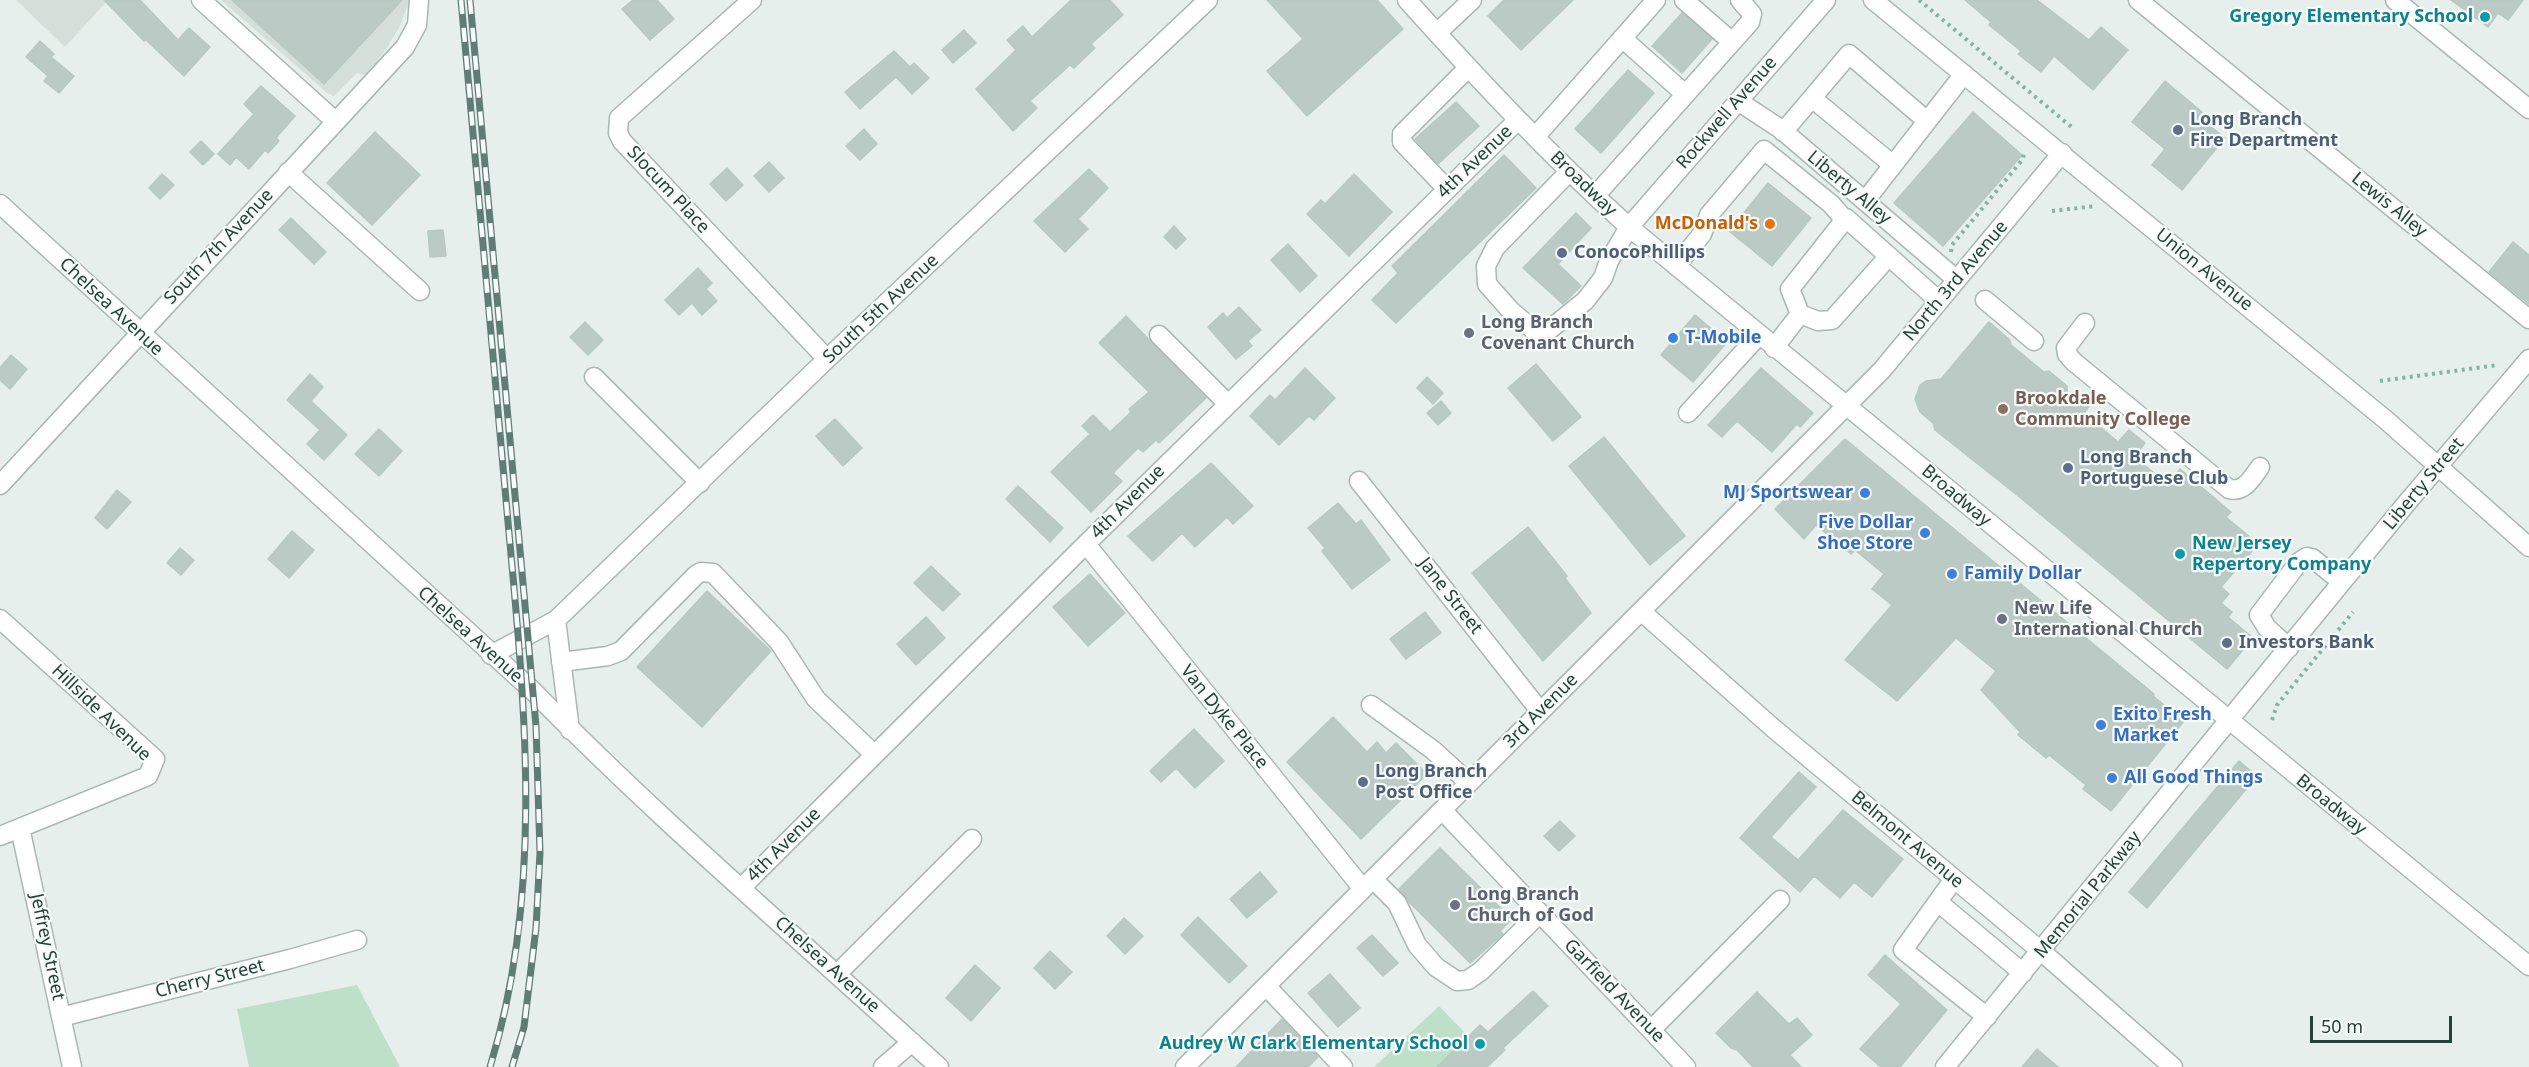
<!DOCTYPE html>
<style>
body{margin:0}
#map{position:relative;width:2529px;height:1067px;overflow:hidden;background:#e6efeb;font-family:"Noto Sans",sans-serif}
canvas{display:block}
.scale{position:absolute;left:2310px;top:1016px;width:142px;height:27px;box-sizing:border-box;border:3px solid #24423a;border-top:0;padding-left:8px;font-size:18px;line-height:21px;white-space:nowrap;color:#24423a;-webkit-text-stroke:4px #f7fbf9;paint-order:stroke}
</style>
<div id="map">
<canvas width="2529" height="1067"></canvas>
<div class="scale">50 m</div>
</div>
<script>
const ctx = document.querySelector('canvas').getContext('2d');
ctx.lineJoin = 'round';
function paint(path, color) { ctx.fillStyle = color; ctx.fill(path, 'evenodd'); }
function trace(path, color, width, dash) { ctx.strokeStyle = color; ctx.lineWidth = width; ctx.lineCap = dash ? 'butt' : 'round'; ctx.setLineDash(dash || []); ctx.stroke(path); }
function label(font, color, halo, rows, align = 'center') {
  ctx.font = font + ' "Noto Sans",sans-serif'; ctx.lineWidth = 4.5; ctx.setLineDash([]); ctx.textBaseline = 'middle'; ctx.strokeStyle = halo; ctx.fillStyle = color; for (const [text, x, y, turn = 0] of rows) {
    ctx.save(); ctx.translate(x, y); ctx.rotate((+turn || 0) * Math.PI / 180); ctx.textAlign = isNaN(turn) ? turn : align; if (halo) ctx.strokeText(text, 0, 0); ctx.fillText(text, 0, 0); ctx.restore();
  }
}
paint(new Path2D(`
 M16 0H108L65 47Z
 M221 0H410L399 28 382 55 365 75 357 73 334 96 327 93Z`), '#d4dfda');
paint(new Path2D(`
 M357 985 400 1067H249L237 1009Z
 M1439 1006 1469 1037 1437 1067H1374Z`), '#bfe0c8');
const building = new Path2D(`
 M104 0H140L178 40 189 28 210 47 184 76 146 40 144 41Z
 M232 0H402L324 84Z
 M633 0H657L674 19 650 40 622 9Z
 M1071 0H1110L1123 15 1091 44 1095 48 1074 68 1070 65 1030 101 1037 108 1013 131 976 89 1016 50 1007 40 1023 26 1032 37Z
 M1267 0H1377L1403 29 1307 116 1267 71 1303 39Z
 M1504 0H1573L1521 50 1488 16Z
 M1965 0H2037L2089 40 2101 27 2128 50 2093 90 2054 56 2041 72 2018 54 2021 51 1989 25 1991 22Z
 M2451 0H2523L2508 20 2498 13 2488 27Z
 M1682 13 1712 39 1682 73 1652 46Z
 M964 30 976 43 953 63 942 50Z
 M40 41 54 54 51 57 74 76 59 93 44 81 48 76 26 57Z
 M894 51 910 67 914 63 929 78 912 94 896 77 860 109 845 92Z
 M1628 70 1654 93 1601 153 1575 129Z
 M2165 81 2202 112 2198 116 2225 138 2182 190 2152 165 2165 149 2132 122Z
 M261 86 295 116 276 138 279 141 268 153 265 150 249 169 236 157 230 165 218 154 254 114 244 104Z
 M1456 102 1479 126 1438 164 1415 139Z
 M1973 112 2022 155 1943 246 1894 203Z
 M864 129 877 144 860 160 846 146Z
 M375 132 420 175 372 225 327 183Z
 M201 141 214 154 203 165 190 152Z
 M1504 155 1536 188 1396 323 1372 300 1398 273 1392 266Z
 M769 162 784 178 769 192 754 176Z
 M727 168 743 185 726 201 710 184Z
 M1089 169 1108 188 1078 219 1088 229 1065 252 1034 221Z
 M162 174 174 185 160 199 149 188Z
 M1354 174 1392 212 1349 256 1307 214 1321 200 1325 204Z
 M1768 183 1811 218 1772 266 1729 231Z
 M1576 213 1591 228 1558 264 1581 286 1563 304 1523 268Z
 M291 218 326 252 314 264 279 230Z
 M1174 226 1186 239 1176 249 1164 237Z
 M443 230 446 256 430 257 428 231Z
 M2513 242 2529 255V304L2489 272Z
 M1288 244 1317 276 1300 292 1271 260Z
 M698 268 712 283 706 289 717 301 702 315 692 303 679 315 665 300Z
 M1239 307 1261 330 1248 341 1252 346 1236 359 1208 327 1223 313 1227 318Z
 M1695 315 1727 342 1693 382 1661 355Z
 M1126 316 1206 398 1159 443 1156 440 1143 452 1138 448 1113 473 1122 481 1091 512 1051 472 1090 434 1082 426 1093 415 1110 432 1131 412 1129 409 1149 392 1099 343Z
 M585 322 603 340 588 355 570 337Z
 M1989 322 2010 340 2011 345 2044 372 2049 371 2067 386 2068 403 2094 400 2084 413 2118 442 2129 430 2145 443 2134 457 2168 484 2180 469 2231 512 2226 517 2258 544 2221 587 2229 594 2221 603 2232 612 2228 617 2253 638 2227 669 2017 495 1935 430 1933 423 1920 412 1915 399 1920 385 1926 381 1941 379Z
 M11 355 27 369 10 389 0 380V368Z
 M1536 364 1581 417 1553 441 1508 388Z
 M1305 368 1335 398 1314 420 1309 416 1279 445 1250 416 1270 395 1275 400Z
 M1761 368 1813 413 1800 427 1797 424 1772 452 1737 421 1722 437 1708 425Z
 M310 374 323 387 311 401 347 435 324 460 307 444 320 430 287 400Z
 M1427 377 1443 393 1433 404 1417 388Z
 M1441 401 1451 413 1438 425 1427 413Z
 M835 419 862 448 843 466 816 436Z
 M379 429 402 451 379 476 355 454Z
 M1604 437 1685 536 1650 565 1569 466Z
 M1845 439 2154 694 2153 696 2184 721 2111 811 2083 789 2086 785 2049 755 2046 758 2018 735 2020 732 1981 690 1996 671 1956 638 1897 701 1845 660 1892 605 1872 589 1884 574 1855 550 1851 554 1816 525 1804 539 1775 509Z
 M1211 463 1253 506 1233 524 1227 517 1195 547 1182 533 1153 561 1128 536Z
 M1018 486 1063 528 1050 542 1006 499Z
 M117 490 131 502 107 529 95 518Z
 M1338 503 1356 524 1361 520 1390 560 1352 589 1322 551 1325 548 1308 528Z
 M1528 527 1567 576 1565 578 1591 613 1543 661 1472 573Z
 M292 531 314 550 289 578 268 559Z
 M180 548 194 560 181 575 167 563Z
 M931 566 960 594 943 611 914 583Z
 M1090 574 1125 613 1088 646 1053 607Z
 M707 591 771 651 702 727 637 667Z
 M1425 612 1441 633 1406 659 1390 639Z
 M926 617 945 638 916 665 897 644Z
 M1333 717 1367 752 1377 742 1386 753 1396 743 1427 774 1361 839 1287 762Z
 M1194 729 1224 761 1195 788 1176 768 1161 782 1150 771Z
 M2239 761 2257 776 2147 908 2129 892Z
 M1799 772 1816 787 1771 837 1798 860 1843 810 1903 859 1872 897 1854 882 1840 898 1814 876 1800 892 1740 838Z
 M1560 821 1575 836 1559 851 1544 836Z
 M1440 848 1512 919 1500 931 1503 934 1470 963 1410 903 1399 889Z
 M1260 872 1277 892 1247 918 1230 899Z
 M1198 917 1247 966 1229 983 1181 935Z
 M1124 918 1143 936 1125 954 1107 936Z
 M1372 935 1398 963 1383 976 1357 948Z
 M1050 951 1072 972 1055 989 1034 968Z
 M1885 955 1947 1010 1900 1067H1881L1860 1049 1901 1004 1868 975Z
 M975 965 1000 988 971 1021 946 998Z
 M1330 974 1360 1008 1338 1027 1308 993Z
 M1533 991 1548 1006 1503 1048 1505 1050 1487 1067H1437L1480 1025 1488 1032Z
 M1757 992 1789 1024 1797 1018 1812 1035 1790 1055 1801 1067H1753L1737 1050 1731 1048 1716 1033Z
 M1282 1019 1318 1057 1308 1067H1236Z
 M2037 1049 2058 1067H2022Z`);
paint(building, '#bbcac4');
trace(building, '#b8c9c2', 1.5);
const minor = new Path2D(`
 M201 0 335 121
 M752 0 619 118 618 133 622 141 827 359
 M1407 0C1478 79 1550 156 1629 227L2529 966
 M1684 0 1732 42
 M1873 0 2386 420 2529 547
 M2138 0 2529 319
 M2395 0 2529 109
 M1437 33 1472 0
 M1622 38 1685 94
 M1738 101 1782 130 1957 280
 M1927 121 1849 54 1812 98 1893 165 1964 74
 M1783 132 1812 98
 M1535 137 1656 0
 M288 172 420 291
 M1569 172 1495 248 1486 266 1487 284 1511 311 1536 332 1549 330 1585 301 1603 278 1609 261 1629 227 1826 0
 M1447 189 1402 142V134L1468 68
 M1595 196 1750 22 1752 14 1740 0
 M1865 201 1893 165
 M0 204 533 691C662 823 803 942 939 1067
 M1889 256 1832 320 1818 321 1800 314 1790 289 1846 218 1939 301
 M1676 266 1702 234 1709 215 1764 150 1831 204 1845 220
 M1985 300 2034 341
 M2085 323 2066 348 2067 354 2074 362 2229 489C2244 493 2252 478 2260 467
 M1159 335 1228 404
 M1774 348 1800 314
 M594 377 700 483
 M1688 413 1759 335
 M1359 481 1540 711
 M0 485 405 47 417 25 419 0
 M1086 544 1363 889
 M1642 612 1773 728 2041 951 2173 1067
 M0 619 155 759 148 776 0 836
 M2289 648 2267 628 2259 615 2299 562 2307 557 2312 558 2342 582
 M491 655 556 620
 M561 662 608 656 621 651 696 575 701 572 713 573 779 642 816 699 874 754
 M1371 705 1433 750 1469 783
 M570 730 556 620 827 359 1208 0
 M1442 810 1686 1067
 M20 828 72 1067
 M1373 879 1397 903 1417 945 1436 967 1457 981 1468 980 1481 971 1540 913
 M1954 879 1903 950 1987 1017
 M741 888 1086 544 1518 120
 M1938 902 2023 973
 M837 974 972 839
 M1266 986 1343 1067
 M61 1017 290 959 357 940
 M1651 1030 1780 900
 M883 1067 912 1042
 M1185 1067 1882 370 2062 153
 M1945 1067 2405 505 2529 359`);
trace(minor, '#a8b8b2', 21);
trace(new Path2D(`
 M1919 0 2074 129
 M2052 211 2096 206
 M1951 252 1952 245 2023 159 2024 151
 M2380 381 2498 365
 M2272 720 2277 705 2353 612`), '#86b3a5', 4, [3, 4.5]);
trace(minor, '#fff', 18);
const rail = new Path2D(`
 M461 0C476 163 490 326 505 489 522 681 548 879 490 1067
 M470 0 536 726 540 853 536 928 524 1027 512 1067`);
trace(rail, '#5f7d75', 7);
trace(rail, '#f7fbf9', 4.5, [14]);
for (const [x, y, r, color] of [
 [2485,17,6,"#0f9aa8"],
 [2178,130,6,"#5c6f8a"],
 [1770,224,6,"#e8710a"],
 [1562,253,6,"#5c6f8a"],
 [1469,333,6,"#6b7280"],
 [1673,338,6,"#3f7fe0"],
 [2003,409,6,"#8d6e63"],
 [2068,468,6,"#5c6f8a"],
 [1865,493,6,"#3f7fe0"],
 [1925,533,6,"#3f7fe0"],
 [2180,554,6,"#0f9aa8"],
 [1952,574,6,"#3f7fe0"],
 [2002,619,6,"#6b7280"],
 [2227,643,6,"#5c6f8a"],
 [2101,725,6,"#3f7fe0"],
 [2112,778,6,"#3f7fe0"],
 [1363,782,6,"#5c6f8a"],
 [1455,905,6,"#6b7280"],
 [1480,1044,6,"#0f9aa8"]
]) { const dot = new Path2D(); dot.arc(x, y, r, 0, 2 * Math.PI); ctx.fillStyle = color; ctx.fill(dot); trace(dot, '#f7fbf9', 2); }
label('bold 18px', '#0d838f', '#f7fbf9', [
 ["Gregory Elementary School",2473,17],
 ["New Jersey",2192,544,"left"],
 ["Repertory Company",2192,565,"left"],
 ["Audrey W Clark Elementary School",1468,1044]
], 'right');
label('18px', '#24423a', '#f7fbf9', [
 ["Rockwell Avenue",1727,113,-49],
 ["4th Avenue",1475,162,-44],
 ["Broadway",1583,184,44],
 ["Liberty Alley",1849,188,40],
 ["Slocum Place",668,190,47],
 ["Lewis Alley",2389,205,39],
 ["South 7th Avenue",219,247,-47],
 ["Union Avenue",2204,270,39],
 ["North 3rd Avenue",1956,281,-50],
 ["Chelsea Avenue",111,307,43],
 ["South 5th Avenue",881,309,-43],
 ["Liberty Street",2424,484,-50],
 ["Broadway",1956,496,40],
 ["4th Avenue",1128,502,-45],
 ["Jane Street",1450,596,52],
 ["Chelsea Avenue",470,635,42],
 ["3rd Avenue",1541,711,-45],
 ["Hillside Avenue",101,713,44],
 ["Van Dyke Place",1224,717,51],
 ["Broadway",2331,805,39],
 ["Belmont Avenue",1907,840,40],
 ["4th Avenue",784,845,-45],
 ["Memorial Parkway",2088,895,-51],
 ["Jeffrey Street",47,947,78],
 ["Chelsea Avenue",827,965,42],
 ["Cherry Street",210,979,-14],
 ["Garfield Avenue",1614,991,46]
]);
label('bold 18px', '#4e5e75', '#f7fbf9', [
 ["Long Branch",2190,120],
 ["Fire Department",2190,141],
 ["ConocoPhillips",1574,253],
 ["Long Branch",2080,458],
 ["Portuguese Club",2080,479],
 ["Investors Bank",2239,643],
 ["Long Branch",1375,772],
 ["Post Office",1375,793]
], 'left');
label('bold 18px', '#c56008', '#f7fbf9', [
 ["McDonald's",1758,224]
], 'right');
label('bold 18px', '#5b616d', '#f7fbf9', [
 ["Long Branch",1481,323],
 ["Covenant Church",1481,344],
 ["New Life",2014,609],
 ["International Church",2014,630],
 ["Long Branch",1467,895],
 ["Church of God",1467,916]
], 'left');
label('bold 18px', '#366cbe', '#f7fbf9', [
 ["T-Mobile",1685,338],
 ["MJ Sportswear",1853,493,"right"],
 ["Five Dollar",1913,523,"right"],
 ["Shoe Store",1913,544,"right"],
 ["Family Dollar",1964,574],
 ["Exito Fresh",2113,715],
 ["Market",2113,736],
 ["All Good Things",2124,778]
], 'left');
label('bold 18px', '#785e54', '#f7fbf9', [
 ["Brookdale",2015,399],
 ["Community College",2015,420]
], 'left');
</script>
